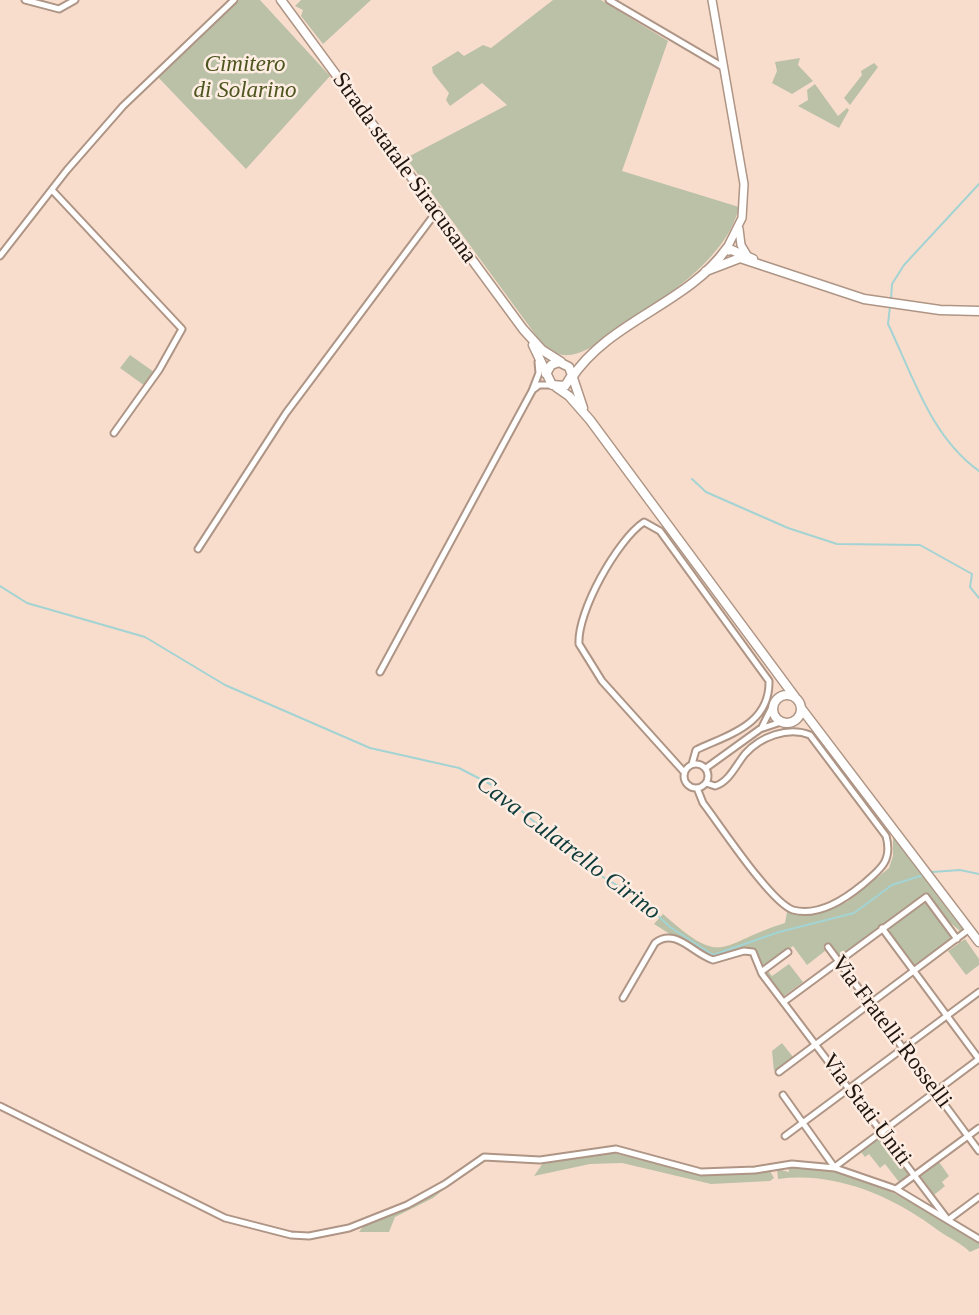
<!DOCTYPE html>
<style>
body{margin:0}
canvas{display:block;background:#f9ddcc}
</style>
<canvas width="979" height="1315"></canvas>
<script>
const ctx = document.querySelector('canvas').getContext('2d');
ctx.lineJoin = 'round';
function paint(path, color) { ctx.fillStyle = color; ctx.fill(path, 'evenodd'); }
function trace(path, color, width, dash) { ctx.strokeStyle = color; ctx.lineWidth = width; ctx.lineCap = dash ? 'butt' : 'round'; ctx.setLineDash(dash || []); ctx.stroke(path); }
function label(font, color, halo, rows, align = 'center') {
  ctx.font = font + ' Georgia,serif'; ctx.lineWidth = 5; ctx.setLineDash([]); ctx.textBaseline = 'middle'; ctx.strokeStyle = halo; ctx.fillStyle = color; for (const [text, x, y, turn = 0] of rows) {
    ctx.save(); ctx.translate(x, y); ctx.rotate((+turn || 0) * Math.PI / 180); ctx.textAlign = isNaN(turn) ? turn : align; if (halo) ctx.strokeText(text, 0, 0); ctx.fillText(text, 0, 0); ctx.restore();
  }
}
paint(new Path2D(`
 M239 0H260L330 76 246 169 156 75Z
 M301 0H371L323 44 301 16 303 10 295 6Z
 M553 0H601L668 41 622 171 739 207C725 268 639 313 590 348 572 357 559 359 543 345L406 158 507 105 482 83 450 106 446 100 449 93 433 73 432 67 458 51 464 56 483 45 491 48Z
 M800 58 798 65 813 81 792 94 772 83 777 71 775 62Z
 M874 63 878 67 850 105 844 98 862 75 861 71Z
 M815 84 838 116 847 108 849 110 839 128 798 106 808 100 807 90Z
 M130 355 154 372 145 386 120 368Z
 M893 835 964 930 961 932 945 918 926 894 838 957 831 946H823L825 951 807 965 793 946 762 968 753 950 714 958C692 950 672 935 654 924L663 914C725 969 717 944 785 923L787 912 810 915 847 902 889 868 893 856Z
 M926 902 953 938 915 966 889 931 890 927Z
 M965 939 979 959V965L966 975 948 951Z
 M789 964 803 982 784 996 765 973 768 971 772 976Z
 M782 1043 793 1057 774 1071 772 1051Z
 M881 1136 910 1174 899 1182 885 1164 880 1168 869 1154 865 1157 861 1152 849 1161Z
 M610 1152 701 1175 770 1171 774 1178 770 1181 711 1184 622 1163 590 1164 534 1176 543 1163Z
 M939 1162 949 1176 942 1182 945 1186 934 1195 920 1176Z
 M788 1166C859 1166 921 1206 979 1242V1248L970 1252C961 1243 949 1238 939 1231 894 1197 836 1171 778 1179L777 1169 789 1172Z
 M461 1176 433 1198 395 1217 389 1232H359L365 1224 411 1206Z`), '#bac1a7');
trace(new Path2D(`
 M891 300 892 284 904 265 979 184
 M890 306 888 324C913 376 931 437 979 471
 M692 479 706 492 788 528 837 544 920 545 972 574 970 587 979 598
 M0 586 27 603 145 637 225 685 370 748 459 768 490 784 591 870 639 898 670 927 713 955 779 932 854 913 892 885 923 875
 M932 872 960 870 979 874`), '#a3d3d3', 2);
const minor = new Path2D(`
 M25 0 59 9 75 0
 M609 0 723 67
 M52 190 182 329 159 370 114 433
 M0 256 67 170 123 106 234 0
 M534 389 539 385H552
 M198 549 286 413 437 211
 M380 672 532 391 539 373 538 362
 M762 727 773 705
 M684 776a12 12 0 1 1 24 0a12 12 0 1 1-24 0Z
 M706 768 760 729 781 722
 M684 772 602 681 579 644C577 612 617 540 644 522L660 531 769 681C770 725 727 735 696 750L692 764
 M697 788 703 803C720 825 771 903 793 910 818 917 845 899 862 885 880 870 893 861 886 836L810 735C788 726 760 737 745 754 736 765 729 782 715 786L706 783
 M882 928 979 1059
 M828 947 979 1151
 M761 972 788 952
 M623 998 655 943C676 927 693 954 713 960L744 951 753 952 762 974 948 1220 979 1197
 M785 1001 926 897 957 939
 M779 1072 968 930
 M783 1095 835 1168
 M0 1106 225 1218 291 1235 309 1236 349 1228 407 1205 445 1184 484 1157 540 1160 616 1149 701 1172 755 1170 792 1164 835 1168 896 1189 979 1239
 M785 1136 979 992
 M836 1166 979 1059
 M896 1189 979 1128`);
const tertiary = new Path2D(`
 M712 0 744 184 742 218 727 248 729 251
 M739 229 741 245 747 255`);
const secondary = new Path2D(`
 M281 0 523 329 542 350 561 362
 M706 271 740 258 864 299 940 310 979 311
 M533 345 552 385 565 386 572 375 569 367 559 362 551 365 546 374
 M572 375 583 408
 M571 379C608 321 688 304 727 248L753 259
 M556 387 569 396 590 420 795 697
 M773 709a14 14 0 1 1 28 0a14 14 0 1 1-28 0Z
 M801 708 979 942`);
trace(minor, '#ae9585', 9);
trace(tertiary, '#ae9585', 10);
trace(secondary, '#ae9585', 11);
trace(minor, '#fff', 5);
trace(tertiary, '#fff', 7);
trace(secondary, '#fff', 8);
label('italic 23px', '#4b551d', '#feede3', [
 ["Cimitero",245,65],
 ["di Solarino",245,91]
]);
label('23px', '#1f150f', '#feede3', [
 ["Strada statale Siracusana",404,168,54],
 ["Via Fratelli Rosselli",891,1032,53],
 ["Via Stati Uniti",866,1110,53]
]);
label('italic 24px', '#0d3b3b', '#feede3', [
 ["Cava Culatrello Cirino",568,848,37]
]);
</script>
